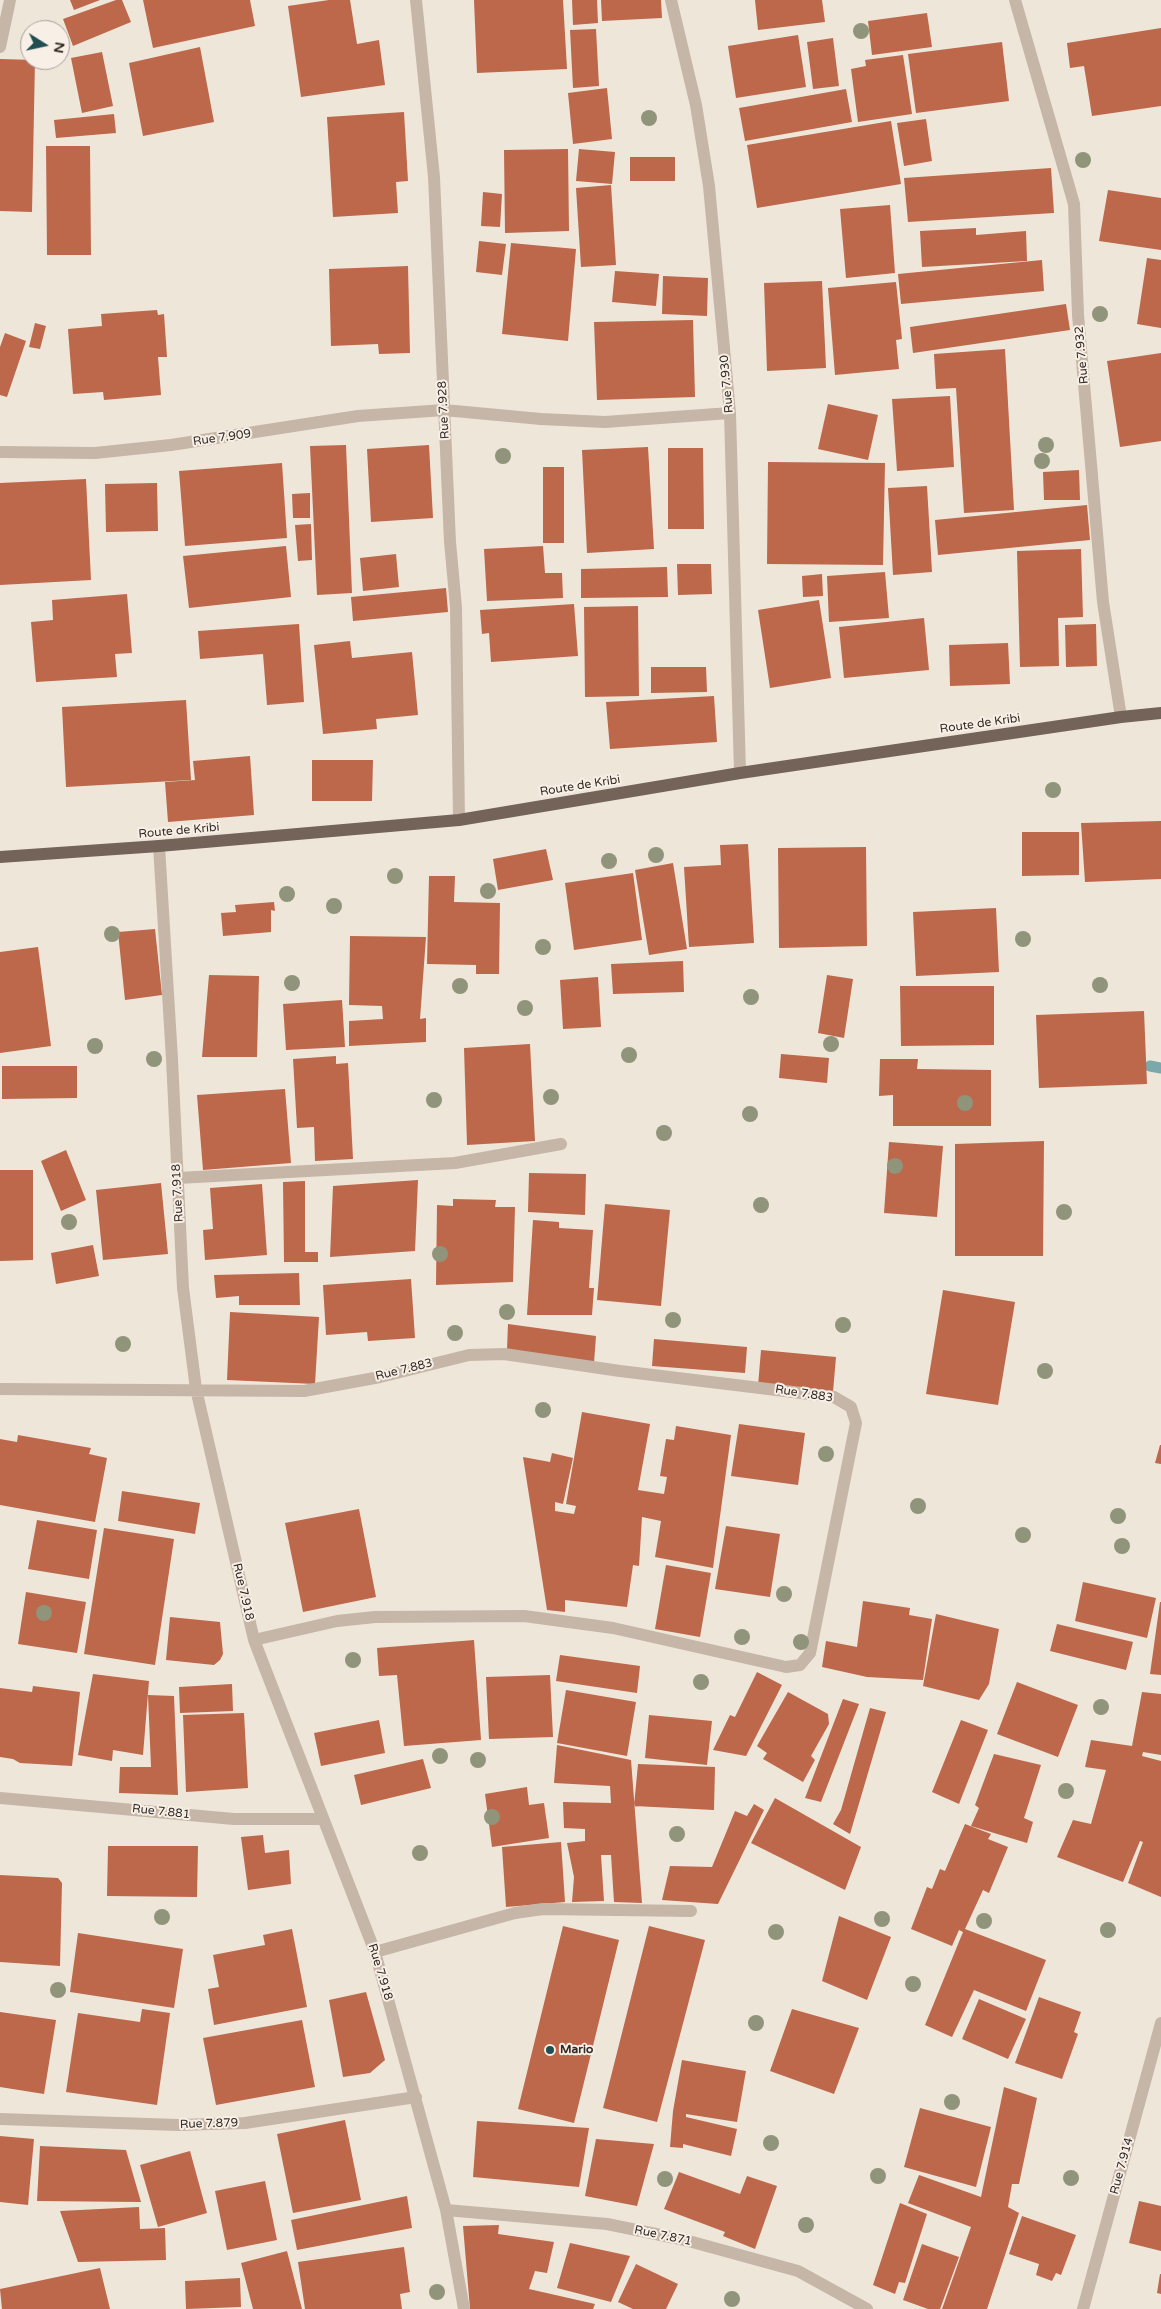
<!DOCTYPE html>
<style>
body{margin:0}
#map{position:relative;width:1161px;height:2309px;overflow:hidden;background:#efe6da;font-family:"Varela Round",sans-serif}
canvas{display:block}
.north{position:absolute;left:20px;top:20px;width:50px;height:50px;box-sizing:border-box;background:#f8f0e6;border:1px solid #a9a19a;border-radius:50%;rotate:100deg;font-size:14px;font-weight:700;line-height:20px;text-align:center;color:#332b27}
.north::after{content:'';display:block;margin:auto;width:18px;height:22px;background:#204e52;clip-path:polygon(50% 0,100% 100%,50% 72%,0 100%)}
</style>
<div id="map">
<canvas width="1161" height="2309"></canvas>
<div class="north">N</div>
</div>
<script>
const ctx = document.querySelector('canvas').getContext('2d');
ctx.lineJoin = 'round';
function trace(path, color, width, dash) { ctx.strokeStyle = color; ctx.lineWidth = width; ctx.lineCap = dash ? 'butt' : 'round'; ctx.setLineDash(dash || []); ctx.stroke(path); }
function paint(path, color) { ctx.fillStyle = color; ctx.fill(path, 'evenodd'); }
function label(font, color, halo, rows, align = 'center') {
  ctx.font = font + ' "Varela Round",sans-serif'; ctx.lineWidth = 4; ctx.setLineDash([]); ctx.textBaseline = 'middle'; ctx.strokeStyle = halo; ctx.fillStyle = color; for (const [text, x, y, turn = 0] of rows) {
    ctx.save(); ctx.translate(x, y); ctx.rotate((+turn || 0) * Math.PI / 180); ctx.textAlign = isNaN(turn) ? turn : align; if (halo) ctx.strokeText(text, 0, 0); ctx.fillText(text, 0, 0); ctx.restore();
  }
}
trace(new Path2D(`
 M1150 1066 1161 1068`), '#7ba8aa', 11);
paint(new Path2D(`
 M70 0H100L74 10Z
 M116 0H122L131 22 73 46 63 19Z
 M143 0H250L255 26 153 48Z
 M329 0H350L357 44 379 40 385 85 301 97 288 6Z
 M474 0H563L567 69 477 73Z
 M572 0H597L598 23 573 25Z
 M601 0H661L662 18 602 21Z
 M755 0H822L825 22 758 30Z
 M927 13 932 47 872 55 868 21Z
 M1161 28V106L1092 116 1084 66 1070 68 1067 43Z
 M596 29 599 86 573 88 570 30Z
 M798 35 806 87 736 98 728 46Z
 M833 38 839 86 813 89 807 42Z
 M1002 42 1009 101 916 113 908 54Z
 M200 47 214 122 143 136 129 63Z
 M102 52 113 106 82 113 71 58Z
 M903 55 912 114 858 122 851 69 866 66 865 60Z
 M0 59 35 60 32 212 0 211Z
 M607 88 612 139 573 144 568 93Z
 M846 89 852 122 745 141 739 108Z
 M404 112 408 181 396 182 398 213 333 217 327 117Z
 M114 114 116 133 56 138 54 120Z
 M926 119 932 161 904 166 897 123Z
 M891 121 901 184 757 208 747 145Z
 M46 146H90L91 255H47Z
 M568 149 569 231 505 233 504 150Z
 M579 149 615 152 612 184 576 181Z
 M630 157H675V181H630Z
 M1051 168 1054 213 908 222 904 178Z
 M611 185 616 265 581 267 576 188Z
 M1108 190 1161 198V250L1099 241Z
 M483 192 502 194 500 227 481 226Z
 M890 205 895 273 846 278 840 209Z
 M976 228V235L1026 231 1027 261 922 267 920 231Z
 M479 241 506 244 502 275 476 272Z
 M511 243 576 249 568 341 502 334Z
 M1147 258 1161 260V328L1137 324Z
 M1042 260 1044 291 901 304 898 274Z
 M408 266 410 353 379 354 378 344 331 346 329 269Z
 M615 271 659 274 656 306 612 302Z
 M663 276 708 278 707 316 662 314Z
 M822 281 826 368 767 371 764 283Z
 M896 282 902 339 896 340 899 369 835 375 828 288Z
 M1066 304 1070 330 913 353 910 327Z
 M157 310 158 315 164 314 167 357H158L161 395 104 400 103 392 73 394 68 329 102 326 101 314Z
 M693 320 695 397 597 400 594 322Z
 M35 323 46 326 40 349 29 347Z
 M5 333 26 341 7 397 0 395V347Z
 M1005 349 1014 510 964 513 956 388 936 389 934 354Z
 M1161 353V441L1120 447 1107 361Z
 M950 396 954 467 897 471 892 399Z
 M828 404 878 415 868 460 818 449Z
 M346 445 352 593 317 595 310 446Z
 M429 445 433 518 371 522 367 449Z
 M648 447 654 549 587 553 582 450Z
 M668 448H703L704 529H668Z
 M768 462 885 463 883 565 767 564Z
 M282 463 287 538 185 546 179 471Z
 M543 467H564V543H543Z
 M1079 470 1080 500H1044L1043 472Z
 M86 479 91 580 0 585V483Z
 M157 483 158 531 106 532 105 484Z
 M927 486 932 572 893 575 888 488Z
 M310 493V518H293L292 494Z
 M1087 505 1090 540 938 555 935 520Z
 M311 524 312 560 298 561 295 525Z
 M286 546 291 597 189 608 183 556Z
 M543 546 545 573H562L563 598 487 601 484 549Z
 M1081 549 1083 617 1058 618 1059 666 1020 667 1017 551Z
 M396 554 399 587 363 591 360 558Z
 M677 564H711L712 594 678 595Z
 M667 567 668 597 581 598V569Z
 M885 572 889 618 829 622 827 576Z
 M822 574 823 596 803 597 802 576Z
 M446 588 448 612 353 621 351 597Z
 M127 594 132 653 115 654 117 677 36 682 31 622 53 620 52 600Z
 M819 600 831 678 770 688 758 610Z
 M574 604 578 656 491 662 489 633 482 634 480 610Z
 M638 606 639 696 585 697 584 607Z
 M924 618 929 670 844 678 839 627Z
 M299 624 304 702 267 705 263 654 200 659 198 631Z
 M1096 624 1097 666 1066 667 1065 625Z
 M350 641 352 658 412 652 418 715 376 719 377 729 323 734 314 645Z
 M1008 643 1010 684 950 686 949 645Z
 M651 667H706L707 692 651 693Z
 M714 696 717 742 610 749 606 702Z
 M186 700 191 780 66 787 62 707Z
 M250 756 254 815 168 822 165 782 195 780 193 761Z
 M312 760H373L372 801H312Z
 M1161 821V879L1085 882 1081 823Z
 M1022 832H1079V875L1022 876Z
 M748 844 754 943 689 947 684 867 721 865 720 845Z
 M866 847 867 946 779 948 778 848Z
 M546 849 553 880 498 890 493 859Z
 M673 863 687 949 649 955 635 870Z
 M633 873 642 940 574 950 565 883Z
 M429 876H455L454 902 500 903 499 974H476V965L427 964Z
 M274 902 275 911 271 910V932L223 936 221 913 236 912 235 905Z
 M996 908 999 972 916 976 913 912Z
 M155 929 162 995 125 1000 118 932Z
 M350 936 426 937 420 1019 426 1018V1042L349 1046V1021L383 1019 382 1006 349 1005Z
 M38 947 51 1046 0 1053V952Z
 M683 961 684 992 613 994 611 964Z
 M209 975 259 976 257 1057H202Z
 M827 975 853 979 844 1038 818 1033Z
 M598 977 601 1027 563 1029 560 980Z
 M900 986H994V1045L901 1046Z
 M342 1000 345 1047 286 1050 283 1004Z
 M1144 1011 1147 1084 1039 1088 1036 1015Z
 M530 1044 535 1141 467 1145 464 1048Z
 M781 1054 829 1058 827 1083 779 1078Z
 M336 1056V1064L348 1063 353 1159 315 1161 314 1127 297 1128 293 1059Z
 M880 1059H918L917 1069 991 1070V1126H893V1095L879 1096Z
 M2 1066H77V1098L2 1099Z
 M285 1089 291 1163 203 1170 197 1095Z
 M1044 1141 1043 1256H955V1144Z
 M889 1142 943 1146 937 1217 884 1213Z
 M66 1150 86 1200 61 1211 41 1161Z
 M0 1170H33V1260L0 1261Z
 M529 1173 586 1174 585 1215 528 1212Z
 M418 1180 415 1251 330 1257 333 1186Z
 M305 1181V1252H318V1262H284L283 1182Z
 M161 1183 168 1254 103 1260 96 1190Z
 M262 1184 267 1255 205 1260 203 1230 213 1229 210 1188Z
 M453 1199 496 1200 495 1207H515L513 1282 436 1285 437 1205 453 1206Z
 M605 1204 670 1210 661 1306 597 1300Z
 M533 1220 559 1222V1228L593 1230 589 1288H594L592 1315H527Z
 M93 1245 99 1276 56 1284 51 1253Z
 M299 1273 300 1305H239V1296L216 1298 214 1275Z
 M411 1279 415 1338 368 1341 367 1332 326 1335 323 1285Z
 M943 1290 1015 1302 998 1405 926 1394Z
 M230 1312 319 1317 315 1384 227 1380Z
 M508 1324 596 1336 594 1363 507 1349Z
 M654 1339 747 1347 745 1373 652 1366Z
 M761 1350 836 1357 833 1392 758 1386Z
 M582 1412 650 1424 638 1490 664 1494 667 1477 660 1476 666 1439 674 1440 676 1426 731 1435 713 1568 655 1557 661 1521 642 1517 639 1566 633 1565 627 1607 565 1600V1612L547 1610 523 1457 550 1462 552 1453 573 1458 563 1504 555 1502V1511L574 1514 576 1506 566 1504Z
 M739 1424 805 1433 798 1485 731 1476Z
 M18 1435 91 1448 89 1454 107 1458 95 1522 0 1505V1439L17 1442Z
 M1160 1445H1161V1464L1155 1463Z
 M122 1491 200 1503 195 1534 118 1521Z
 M359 1509 376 1597 303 1612 285 1523Z
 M37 1520 97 1530 89 1579 28 1569Z
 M726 1526 780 1534 770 1597 715 1589Z
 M104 1528 174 1539 155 1665 84 1654Z
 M666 1565 711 1573 700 1637 655 1629Z
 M1083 1582 1156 1598 1147 1638 1075 1621Z
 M26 1592 86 1602 77 1653 18 1644Z
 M863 1601 910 1608 909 1615 932 1619 923 1680 867 1677 822 1667 826 1641 857 1647Z
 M1160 1602H1161V1675L1150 1674Z
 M936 1614 999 1629 989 1684 979 1700 923 1686Z
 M170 1617 220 1622 223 1654 220 1660 214 1665 166 1660Z
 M1057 1624 1133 1642 1126 1670 1050 1651Z
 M474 1640 481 1740 404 1746 397 1675 379 1676 377 1648Z
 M560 1655 640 1666 637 1693 556 1681Z
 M757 1672 782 1685 746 1756 713 1750 730 1715 735 1717Z
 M93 1674 149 1681 143 1755 113 1750 112 1761 78 1755Z
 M550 1675 553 1737 489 1739 486 1677Z
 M1017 1682 1078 1705 1058 1757 997 1734Z
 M232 1684 233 1711 180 1713 179 1687Z
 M33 1686 80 1692 72 1766 20 1763 13 1759 0 1757V1688L32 1692Z
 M566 1690 636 1702 627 1756 557 1743Z
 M788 1692 828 1714 829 1724 811 1756 815 1760 803 1782 763 1759 767 1753 757 1746Z
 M1142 1692 1161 1694V1755L1143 1752 1142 1756 1161 1761V1897L1128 1883 1143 1842 1140 1841 1123 1882 1057 1857 1073 1820 1091 1824 1106 1770 1085 1767 1091 1740 1132 1746Z
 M148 1695 174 1696 178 1795 119 1793 120 1767H151Z
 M843 1699 859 1704 821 1802 805 1798Z
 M870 1708 886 1712 850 1834 833 1824 841 1810Z
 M244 1713 248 1788 186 1792 183 1715Z
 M649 1715 712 1721 707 1765 645 1758Z
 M379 1720 385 1753 321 1766 314 1733Z
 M961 1720 988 1730 959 1804 932 1792Z
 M557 1745 631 1760 642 1903 614 1902 611 1855H601L604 1901 572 1902 574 1877 567 1843 585 1841V1829L564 1828 563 1802 611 1803 610 1786 554 1783Z
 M994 1754 1041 1765 1024 1818 1033 1822 1027 1843 971 1826 979 1808 975 1805Z
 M423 1759 431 1788 361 1805 354 1775Z
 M638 1764 715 1767 714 1810 634 1806Z
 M527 1787 529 1805 544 1803 549 1838 492 1847 485 1794Z
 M775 1798 861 1847 845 1890 751 1843Z
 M754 1804 764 1810 718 1904 662 1900 670 1866 712 1867 735 1811 747 1816Z
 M965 1824 991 1834 988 1839 1008 1847 989 1893 983 1890 965 1929 1046 1960 1026 2011 974 1990 952 2037 925 2025 963 1932 959 1930 952 1946 911 1929 927 1887 932 1889 940 1869 945 1871Z
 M263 1835 265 1853 289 1850 291 1884 248 1890 241 1837Z
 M561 1842 565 1902 506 1907 502 1847Z
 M108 1846H198L197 1897 107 1896Z
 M0 1875 58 1878 62 1883 60 1966 0 1962Z
 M839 1916 891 1937 867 2000 822 1981Z
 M563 1926 619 1940 574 2123 518 2109Z
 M649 1926 705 1940 657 2122 603 2108Z
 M292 1929 307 2007 214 2025 208 1989 219 1987 213 1955 265 1945 263 1935Z
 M78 1933 183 1949 174 2008 70 1992Z
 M366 1992 385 2060 370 2073 343 2077 329 2000Z
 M1039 1997 1081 2012 1074 2032 1078 2034 1062 2079 1015 2063Z
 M979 1999 1026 2019 1008 2059 962 2039Z
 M142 2009 170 2013 157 2105 66 2092 78 2013 140 2022Z
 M792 2009 859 2028 834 2094 770 2071Z
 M0 2012 56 2020 44 2094 0 2087Z
 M302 2020 315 2087 216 2105 203 2038Z
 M682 2060 746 2071 737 2122 686 2114V2117L737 2129 731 2156 683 2144V2148L670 2147 673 2111Z
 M1004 2087 1037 2098 1019 2184H1012L1008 2207 1019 2213 987 2309H942L971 2227 908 2203 919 2175 981 2197Z
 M920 2108 991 2127 976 2187 904 2167Z
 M345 2120 361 2200 293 2213 277 2134Z
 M477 2121 589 2128 579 2187 473 2177Z
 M0 2136 34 2139 28 2205 0 2202Z
 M596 2139 654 2144 637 2206 585 2196Z
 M40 2146 126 2150 141 2202 37 2201Z
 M190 2151 207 2213 158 2227 140 2165Z
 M679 2172 740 2194 747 2176 777 2186 755 2249 723 2236 725 2232 664 2209Z
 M265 2181 277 2240 227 2250 215 2191Z
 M407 2196 412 2228 297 2250 291 2220Z
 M1139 2201 1161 2206V2251L1129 2243Z
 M900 2203 927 2214 905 2283 899 2282 895 2294 873 2285Z
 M139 2207 140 2229 165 2228 166 2260 78 2262 60 2211Z
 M1022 2216 1076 2235 1061 2275 1056 2273 1052 2281 1036 2275 1039 2264 1009 2254Z
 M499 2225 498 2234 554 2242 547 2273 535 2271 529 2289 595 2304 593 2309H470L463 2226Z
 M570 2243 630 2256 611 2302 557 2288Z
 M922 2244 959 2257 940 2309H928L903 2300Z
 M404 2247 410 2292 400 2294 402 2309H305L298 2262Z
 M287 2251 302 2309H253L241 2263Z
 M636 2264 678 2284 666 2309H633L618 2302Z
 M100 2268 110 2309H2L0 2289Z
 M1160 2274H1161V2294L1157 2293Z
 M240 2278 241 2307 186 2309 185 2281Z`), '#bd674b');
trace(new Path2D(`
 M416 0 434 177 450 542 456 607 459 820
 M671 0 696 105 709 186 730 413 740 773
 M1015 0 1074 204 1078 315 1103 602 1121 717
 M0 47 10 0
 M0 452 95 453 171 445 358 416 444 410 541 419 605 422 730 413
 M159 846 172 1059 183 1288 196 1389 254 1640 375 1952 446 2210 464 2309
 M178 1178 455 1163 561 1144
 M0 1389 304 1391 380 1377 469 1355 504 1354 620 1371 834 1397 851 1407 856 1423 810 1653 800 1665 786 1667 613 1628 524 1616 375 1617 337 1621 254 1640
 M0 1798 234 1819H322
 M375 1952 515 1913 543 1909 691 1911
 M0 2119 178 2125 245 2123 416 2097
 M446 2210 607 2224 685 2240 798 2271 867 2309
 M1083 2309 1161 2023`), '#c6b6a7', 12);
trace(new Path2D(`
 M0 857 159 846 459 820 740 773 1121 717 1161 713`), '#746359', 12);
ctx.fillStyle = '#90947b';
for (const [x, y] of [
 [861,31],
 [649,118],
 [1083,160],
 [1100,314],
 [1046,445],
 [503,456],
 [1042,461],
 [1053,790],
 [656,855],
 [609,861],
 [395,876],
 [488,891],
 [287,894],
 [334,906],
 [112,934],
 [1023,939],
 [543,947],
 [292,983],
 [1100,985],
 [460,986],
 [751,997],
 [525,1008],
 [831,1044],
 [95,1046],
 [629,1055],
 [154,1059],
 [551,1097],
 [434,1100],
 [965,1103],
 [750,1114],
 [664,1133],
 [895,1166],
 [761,1205],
 [1064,1212],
 [69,1222],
 [440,1254],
 [507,1312],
 [673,1320],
 [843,1325],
 [455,1333],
 [123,1344],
 [1045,1371],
 [543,1410],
 [826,1454],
 [918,1506],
 [1118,1516],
 [1023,1535],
 [1122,1546],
 [784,1594],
 [44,1613],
 [742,1637],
 [801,1642],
 [353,1660],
 [701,1682],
 [1101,1707],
 [440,1756],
 [478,1760],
 [1066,1791],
 [492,1817],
 [677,1834],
 [420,1853],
 [162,1917],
 [882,1919],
 [984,1921],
 [1108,1930],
 [776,1932],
 [913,1984],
 [58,1990],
 [756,2023],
 [952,2102],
 [771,2143],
 [878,2176],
 [1071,2178],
 [665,2179],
 [806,2225],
 [437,2292],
 [732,2299]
]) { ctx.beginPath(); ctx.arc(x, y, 8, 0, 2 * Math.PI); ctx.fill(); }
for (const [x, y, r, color] of [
 [550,2050,5,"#204e52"]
]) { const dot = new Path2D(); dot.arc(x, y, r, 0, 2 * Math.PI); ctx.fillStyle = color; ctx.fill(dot); trace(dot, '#f8f0e6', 2); }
label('12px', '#332b27', '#f8f0e6', [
 ["Rue 7.932",1082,355,-95],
 ["Rue 7.930",727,384,-95],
 ["Rue 7.928",444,410,-93],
 ["Rue 7.909",222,438,-8],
 ["Route de Kribi",980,724,-8],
 ["Route de Kribi",580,786,-9],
 ["Route de Kribi",179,831,-5],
 ["Rue 7.918",178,1193,-93],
 ["Rue 7.883",404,1370,-14],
 ["Rue 7.883",804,1394,9],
 ["Rue 7.918",243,1592,77],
 ["Rue 7.881",161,1812,6],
 ["Rue 7.918",380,1972,73],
 ["Rue 7.879",209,2124,-2],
 ["Rue 7.914",1122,2166,-75],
 ["Rue 7.871",663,2236,12]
]);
label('bold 12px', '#332b27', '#f8f0e6', [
 ["Mario",560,2050]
], 'left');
</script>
